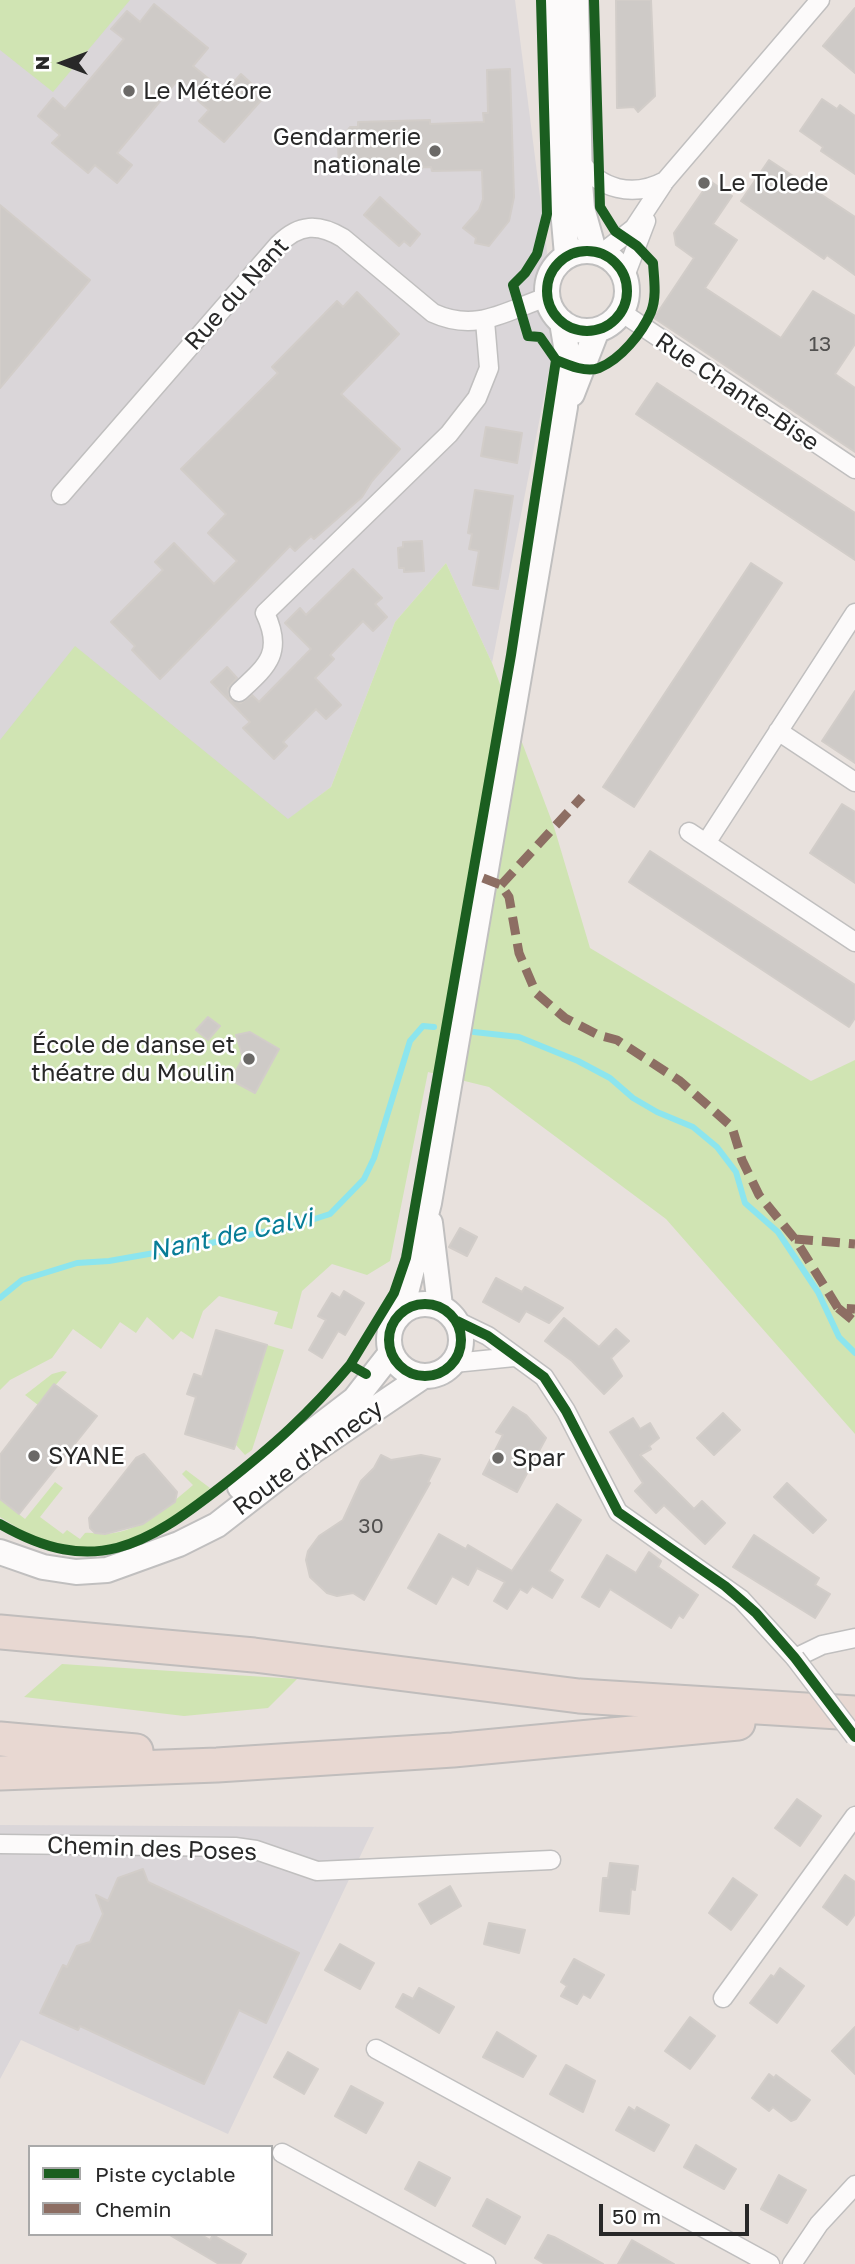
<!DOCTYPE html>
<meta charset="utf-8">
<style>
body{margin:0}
#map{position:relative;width:855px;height:2264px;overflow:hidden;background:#e8e1dd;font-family:"Golos Text",sans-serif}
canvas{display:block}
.legend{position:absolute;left:28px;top:2145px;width:245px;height:91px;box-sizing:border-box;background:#fff;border:2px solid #a9a9a9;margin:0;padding:9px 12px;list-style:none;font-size:21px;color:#282828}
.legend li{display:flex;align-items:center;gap:14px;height:35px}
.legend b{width:35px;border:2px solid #a9a9a9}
.north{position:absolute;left:28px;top:28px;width:70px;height:70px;-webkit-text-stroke:5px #fff;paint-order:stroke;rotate:270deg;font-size:19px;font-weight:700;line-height:28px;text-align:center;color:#282828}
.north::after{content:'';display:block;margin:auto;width:24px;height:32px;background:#282828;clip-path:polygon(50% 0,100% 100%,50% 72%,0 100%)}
.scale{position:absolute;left:599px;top:2204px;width:150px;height:32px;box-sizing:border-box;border:4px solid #282828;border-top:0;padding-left:9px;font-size:21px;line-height:24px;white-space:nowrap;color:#282828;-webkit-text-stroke:5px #fff;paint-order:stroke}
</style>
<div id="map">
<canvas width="855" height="2264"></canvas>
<ul class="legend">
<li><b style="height:9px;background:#1b5e20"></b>Piste cyclable</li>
<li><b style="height:9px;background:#8d6e63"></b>Chemin</li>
</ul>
<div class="north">N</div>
<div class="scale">50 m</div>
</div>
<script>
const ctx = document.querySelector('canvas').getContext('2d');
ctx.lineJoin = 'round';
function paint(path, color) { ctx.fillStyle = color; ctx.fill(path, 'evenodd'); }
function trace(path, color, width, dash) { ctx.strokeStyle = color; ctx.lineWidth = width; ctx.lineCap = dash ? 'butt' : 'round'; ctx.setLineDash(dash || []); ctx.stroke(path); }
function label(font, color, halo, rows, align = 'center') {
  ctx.font = font + ' "Golos Text",sans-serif'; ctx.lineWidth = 5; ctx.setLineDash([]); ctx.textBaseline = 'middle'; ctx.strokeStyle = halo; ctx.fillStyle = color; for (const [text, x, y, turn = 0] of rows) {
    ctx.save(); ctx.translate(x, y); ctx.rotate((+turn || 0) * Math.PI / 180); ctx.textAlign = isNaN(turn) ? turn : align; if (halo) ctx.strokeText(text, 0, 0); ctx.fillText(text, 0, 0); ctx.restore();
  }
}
paint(new Path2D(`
 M0 0H515L557 330 492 663 446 563 395 622 331 787 288 820 0 1134Z
 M0 1825 374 1827 228 2134 21 2040 0 2079Z`), '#dad6d9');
paint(new Path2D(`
 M0 0H130L53 92 0 50Z
 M446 563 492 663 554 827 590 948 811 1081 855 1060V1434L666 1219 489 1087 428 1072 390 1261 367 1275 332 1264 302 1291 292 1329 274 1324 278 1312 219 1296 203 1311 193 1339 181 1331 173 1340 147 1317 136 1333 120 1322 101 1349 73 1329 52 1358 10 1380 0 1390V740L75 646 288 819 331 787 395 622Z
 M267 1345 284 1350 252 1450 245 1455 236 1445Z
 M63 1371 67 1372 38 1405 25 1395 52 1374Z
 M186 1470 210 1488C172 1529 103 1561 48 1542 31 1537 15 1526 0 1517V1499L25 1519 55 1482 63 1488 40 1517 63 1534 67 1530 80 1539 85 1533C92 1532 100 1535 107 1534 144 1530 167 1507 193 1485L182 1474Z
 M62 1664 297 1679 268 1708 184 1716 24 1697Z`), '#d0e4b3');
trace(new Path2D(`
 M474 1032 519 1037 578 1061 610 1078 633 1098 657 1112 693 1127 717 1147 736 1172 745 1203 778 1232 818 1292 839 1337 855 1353
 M0 1298 22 1280 77 1263 109 1261 211 1243 296 1225 330 1214 364 1179 374 1158 410 1041 423 1026 434 1027`), '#8ce5ee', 6);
const building = new Path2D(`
 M616 0H651L655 96 638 112 634 107 617 108Z
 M154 4 208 48 193 66 225 92 241 74 265 96 224 142 199 121 209 110 176 82 117 153 132 165 117 183 95 165 88 173 52 143 60 135 38 116 53 98 65 109 124 39 111 29 127 11 140 22Z
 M855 8V73L823 46Z
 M510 69 514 197 509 221 489 246 475 243 476 238 463 228 479 210 483 199 482 170 432 171 431 167 339 170 338 143 350 127H358V122L430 120V124L484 122 483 113H488L487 70Z
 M822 99 837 109 840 105 855 116V174L821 151 823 147 800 131Z
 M769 160 855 217V275L827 255 824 259 741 201Z
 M710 181 732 196 713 224 737 240 705 288 781 338 813 291 855 316V344L835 374 855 388V452L654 318 694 258 676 245 674 233Z
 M380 197 420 234 410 246 404 241 399 246 364 215Z
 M0 205 90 280 0 388Z
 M357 292 399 334 341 394 400 449 372 481 362 497 314 539 311 536 295 551 290 546 160 679 132 650 135 646 111 622 163 570 155 562 174 543 214 584 237 561 208 533 226 514 181 469 278 373 272 367 337 301 343 307Z
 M657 383 855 513V560L636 414Z
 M486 427 522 433 517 463 481 456Z
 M475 490 513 496 498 589 473 585 479 551 469 549 472 534 468 533Z
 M422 541 424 571 404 572V568H399L398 548 403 547V542Z
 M751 563 782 583 634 807 603 787Z
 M353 569 382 598 375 604 387 617 373 631 363 621 330 655 334 659 315 678 341 705 326 719 316 709 283 742 287 746 274 759 243 728 250 722 211 682 227 667 237 678 228 688 230 699 241 703 252 695 259 702 311 649 285 623 300 608 306 615Z
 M855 691V763L822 741Z
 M842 804 855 812V883L810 853Z
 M650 851 855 985V1018L849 1027 629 882Z
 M208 1017 220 1026 208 1040 196 1030Z
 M250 1032 279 1049 255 1093 231 1080 243 1058 236 1035Z
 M460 1228 477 1237 467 1256 449 1247Z
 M496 1278 522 1292 525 1287 563 1308 549 1323 526 1311 519 1322 483 1302Z
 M344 1291 364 1303 345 1335 338 1331 322 1358 309 1350 326 1320 318 1316 332 1293 340 1298Z
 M564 1318 599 1347 616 1329 629 1341 611 1358 622 1376 604 1394 572 1361 545 1341Z
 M216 1330 267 1345 234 1449 185 1434 196 1397 187 1394 194 1374 202 1377Z
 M54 1384 97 1416 19 1514 0 1499V1455Z
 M513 1407 526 1415 546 1438 517 1492 483 1474 503 1435 496 1432Z
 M723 1413 740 1430 714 1455 697 1438Z
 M633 1418 640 1429 650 1423 659 1438 649 1446 651 1449 640 1455 694 1509 702 1501 725 1523 705 1544 664 1505 656 1513 635 1491 643 1483 610 1432Z
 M144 1454 177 1492 175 1502 143 1524 105 1534 95 1533 90 1528 89 1518 136 1458Z
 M381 1455 391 1460 421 1455 440 1459 428 1482 430 1483 364 1600 353 1593 337 1596 327 1593 310 1577 306 1560 308 1551 319 1536 343 1520 361 1481 374 1468Z
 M787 1483 826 1520 813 1533 774 1497Z
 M557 1504 581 1520 549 1571 563 1580 552 1598 532 1586 527 1593 520 1589 507 1609 494 1601 505 1582 477 1568 468 1585 452 1576 436 1604 408 1588 439 1534 466 1549 468 1545 512 1571Z
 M754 1535 819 1578 815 1585 830 1594 815 1618 733 1567Z
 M649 1552 661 1561 658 1567 698 1595 683 1618 679 1615 671 1628 610 1589 599 1607 582 1597 607 1555 636 1573Z
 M797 1799 821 1816 800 1846 775 1828Z
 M610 1863 638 1866 635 1890 631 1889 629 1914 600 1911 603 1878H608Z
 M143 1869 148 1882 299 1953 266 2023 239 2010 204 2084 80 2026 78 2030 40 2013 63 1965 67 1967 77 1946 90 1942 103 1914 96 1895 108 1901 118 1878Z
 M845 1875 855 1882V1914L847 1925 823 1907Z
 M733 1878 757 1895 731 1930 709 1913Z
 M450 1886 461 1906 431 1924 419 1904Z
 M489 1923 525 1930 519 1953 484 1944Z
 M340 1944 374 1963 360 1989 325 1970Z
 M574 1959 604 1975 590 1998 583 1994 577 2004 561 1996 567 1986 561 1982Z
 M780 1968 804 1986 777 2023 750 2003 771 1975 774 1977Z
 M419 1988 454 2007 439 2033 396 2007 403 1994 413 1999Z
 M690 2017 715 2036 690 2069 665 2051Z
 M855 2027V2074L832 2051Z
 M497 2032 536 2056 523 2077 483 2057Z
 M288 2052 318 2069 304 2094 274 2077Z
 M566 2065 595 2081 583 2112 550 2094Z
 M769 2074 774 2078 776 2075 810 2100 796 2119 791 2121 773 2107 769 2111 752 2098Z
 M351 2086 383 2103 366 2133 335 2116Z
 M629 2107 635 2111 637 2107 669 2125 654 2151 616 2130Z
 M696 2145 736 2169 724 2189 684 2167Z
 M419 2162 450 2178 435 2206 405 2189Z
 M779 2175 806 2190 787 2223 761 2209Z
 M487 2199 520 2217 505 2244 473 2226Z
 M168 2234H200L210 2240 213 2235 246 2254 240 2264H219Z
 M548 2235 554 2237 603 2264H545L535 2258Z
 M632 2240 674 2264H618Z`);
paint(building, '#cecac7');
trace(building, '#d2cdc9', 2);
const street = new Path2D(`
 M579 160C600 190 633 198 665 181
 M602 253 634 228 665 181 820 0
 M625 276 646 221
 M621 312 855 469
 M61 495 279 244C299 224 318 223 343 238L433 313C477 333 505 311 547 297
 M239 692C267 666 284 653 265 613L449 434 477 398 489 368 485 321
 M778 731 855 782
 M689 832 855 942
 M706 843 855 613
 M457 1321 488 1336 544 1377 566 1411 618 1512 741 1599 795 1658 822 1645 855 1638
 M454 1363 514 1357
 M0 1844 235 1847 256 1850 317 1871 551 1860
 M723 1998 855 1816
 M376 2049 770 2264
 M282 2153 486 2264
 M792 2264 819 2224 855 2185`);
const secondary = new Path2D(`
 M556 0 561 187 567 255
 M576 0 580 183 582 208 594 251
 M547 291a40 40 0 1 1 80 0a40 40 0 1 1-80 0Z
 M572 394 597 330
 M430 1223 440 1306
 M389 1340a36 36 0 1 1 72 0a36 36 0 1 1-72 0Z
 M401 1312 429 1203 565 407 568 358 562 322
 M240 1487 355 1399 391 1353
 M0 1552 43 1567 76 1572 107 1570 179 1544 217 1525 307 1455 422 1377`);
const highway = new Path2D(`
 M0 1632 254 1655 579 1696 855 1713
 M0 1739 136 1751
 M0 1773 217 1765 453 1750 738 1723`);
trace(street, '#c0bfbf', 21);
trace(secondary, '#c0bfbf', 28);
trace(highway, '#c0bdbc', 37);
trace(street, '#fcfafa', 18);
trace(secondary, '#fcfafa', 24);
trace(highway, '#e8d8d2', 33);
const streetBridge = new Path2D(`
 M795 1658 855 1737`);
trace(streetBridge, '#c0bfbf', 21, []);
trace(streetBridge, '#fcfafa', 18);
trace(new Path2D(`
 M483 878 501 885 509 897 519 953 536 993 565 1018 598 1035 617 1040 680 1081 732 1127 742 1160 759 1195 795 1239 838 1308 855 1309
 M501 885 582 797
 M795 1239 855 1244
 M838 1308 855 1322`), '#8d6e63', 9, [18, 9]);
trace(new Path2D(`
 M547 291a40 40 0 1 1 80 0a40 40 0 1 1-80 0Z
 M556 360C568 365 586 373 599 368 621 359 642 333 651 312 657 297 654 279 653 263L637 246 615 231 600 207 594 0
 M389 1340a36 36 0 1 1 72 0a36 36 0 1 1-72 0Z
 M457 1321 488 1336 544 1377 566 1411 618 1512 725 1586 756 1613 795 1658 855 1737
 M350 1365 394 1293 406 1258 511 655 556 360 540 337 528 336 513 285 525 273 537 254 547 214 541 0
 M0 1524C94 1578 145 1546 222 1486 273 1446 309 1414 350 1365L366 1374`), '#1b5e20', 10);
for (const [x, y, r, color] of [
 [129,91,7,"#6b6967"],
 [435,151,7,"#6b6967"],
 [704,183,7,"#6b6967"],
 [249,1059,7,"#6b6967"],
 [34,1456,7,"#6b6967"],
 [498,1458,7,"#6b6967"]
]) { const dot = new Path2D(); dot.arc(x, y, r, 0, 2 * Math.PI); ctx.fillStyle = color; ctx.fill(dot); trace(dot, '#fff', 2.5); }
label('21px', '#525150', null, [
 ["13",820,344],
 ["30",371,1526]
]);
label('24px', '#282828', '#fff', [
 ["Le Météore",143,91],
 ["Gendarmerie",421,137,"right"],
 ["nationale",421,165,"right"],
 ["Le Tolede",718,183],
 ["École de danse et",235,1045,"right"],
 ["théatre du Moulin",235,1073,"right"],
 ["SYANE",48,1456],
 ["Spar",512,1458]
], 'left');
label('24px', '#282828', '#fff', [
 ["Rue du Nant",237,294,-48],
 ["Rue Chante-Bise",737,392,34],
 ["Route d'Annecy",308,1458,-36],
 ["Chemin des Poses",152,1849,2]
]);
label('italic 26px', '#077d97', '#fff', [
 ["Nant de Calvi",231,1235,-12]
]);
</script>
